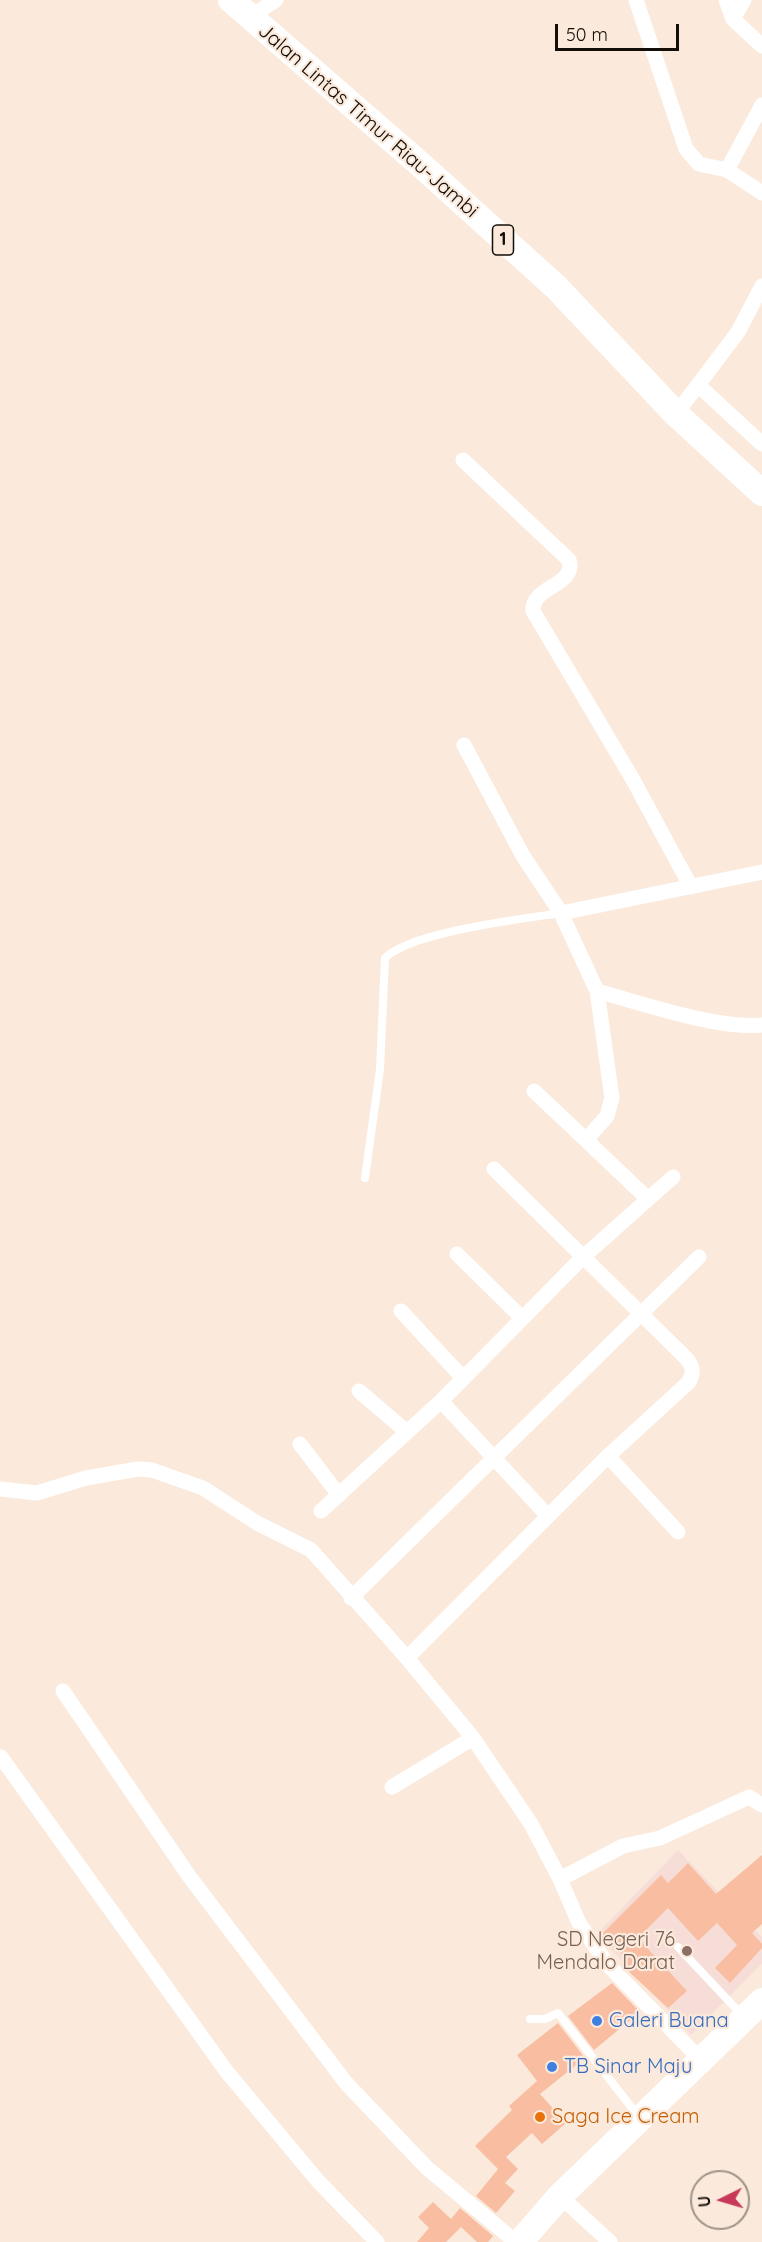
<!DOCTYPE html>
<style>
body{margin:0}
#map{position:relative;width:762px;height:2242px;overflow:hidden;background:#fbeadb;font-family:Quicksand,sans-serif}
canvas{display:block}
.north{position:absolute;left:690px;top:2170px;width:60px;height:60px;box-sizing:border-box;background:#fbeadb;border:2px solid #9f9287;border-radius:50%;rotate:265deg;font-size:16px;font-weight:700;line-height:24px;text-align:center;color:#140e09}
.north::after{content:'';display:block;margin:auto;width:21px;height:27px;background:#c83859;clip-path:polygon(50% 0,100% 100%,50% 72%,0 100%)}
.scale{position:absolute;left:555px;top:24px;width:124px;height:27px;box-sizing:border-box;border:3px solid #140e09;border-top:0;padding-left:8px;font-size:18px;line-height:21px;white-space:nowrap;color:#140e09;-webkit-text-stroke:4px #fbeadb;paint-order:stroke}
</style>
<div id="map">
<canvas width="762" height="2242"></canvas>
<div class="north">U</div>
<div class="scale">50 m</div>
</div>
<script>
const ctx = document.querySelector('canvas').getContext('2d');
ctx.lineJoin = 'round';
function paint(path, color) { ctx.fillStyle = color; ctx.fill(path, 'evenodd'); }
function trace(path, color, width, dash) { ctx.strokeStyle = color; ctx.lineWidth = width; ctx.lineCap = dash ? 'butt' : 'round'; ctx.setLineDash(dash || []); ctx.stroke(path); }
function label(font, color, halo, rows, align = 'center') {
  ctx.font = font + ' Quicksand,sans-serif'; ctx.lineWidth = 4.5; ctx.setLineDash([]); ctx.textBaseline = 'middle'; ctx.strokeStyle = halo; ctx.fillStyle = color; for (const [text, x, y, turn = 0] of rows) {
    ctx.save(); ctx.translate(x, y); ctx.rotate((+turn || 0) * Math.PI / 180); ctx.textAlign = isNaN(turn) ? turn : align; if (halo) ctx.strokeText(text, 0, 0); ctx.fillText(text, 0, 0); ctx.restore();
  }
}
paint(new Path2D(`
 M678 1850 762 1937V1964L691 2035 597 1934Z`), '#f7ddd7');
paint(new Path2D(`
 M762 1855V1924L752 1933 762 1944V1948L730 1983 715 1968 737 1945 717 1923 698 1941 668 1908 638 1938 687 1991 668 2008 627 1970 630 1967 625 1962 628 1960 602 1934 661 1875 668 1883 688 1863 716 1894Z
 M612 1983 640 2012 594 2050 568 2016Z
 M558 2023 585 2058 540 2094 566 2123 542 2144 532 2133 506 2157 518 2169 505 2183 515 2191 496 2213 476 2196 498 2169 475 2146 512 2110 509 2106 537 2081 517 2055Z
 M433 2202 451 2219 460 2208 493 2236 488 2242H477L461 2227 446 2242H417L429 2228 418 2217Z`), '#f9bda2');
trace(new Path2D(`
 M365 1178 380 1069 385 958C411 932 521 919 561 913
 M678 1947 741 2014
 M530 2019H545L558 2013 639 2117`), '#fff', 8);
trace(new Path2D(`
 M636 0 686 149 699 164 727 170
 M726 0 733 19
 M744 0 733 19 762 46
 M250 17 276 0
 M762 105 727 170 762 193
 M698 385 762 444
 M676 414 738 332 762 286
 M463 460 569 560C577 586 531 586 533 611L632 778 691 887
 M464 745 523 856 561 913 762 872
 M561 913 597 991C640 1003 720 1030 762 1025
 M597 991 612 1098 607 1116 586 1140 648 1199
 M534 1091 586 1140
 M457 1254 521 1317
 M401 1311 463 1378
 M359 1391 407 1432
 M441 1401 548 1516
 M300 1444 339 1495
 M608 1456 678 1532
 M0 1489 37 1493 86 1478 138 1469 152 1470 203 1488 257 1523 311 1550 407 1658 473 1738 531 1824 560 1879 579 1923 608 1965 701 2060
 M321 1511 441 1401 582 1258 673 1177
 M351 1598 699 1257
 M407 1658 608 1456 689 1382C694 1372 693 1367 687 1359L494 1169
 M63 1691 189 1876 346 2083 427 2168 516 2242
 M1 1757 227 2072 318 2181 377 2242
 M392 1787 473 1738
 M560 1879 623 1846 660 1838 749 1797 762 1805
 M560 2196 610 2242`), '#fff', 15);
trace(new Path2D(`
 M231 0 421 165 556 287 676 414 762 493
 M520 2242 560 2196 762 2001`), '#fff', 26);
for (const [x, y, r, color] of [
 [687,1951,6,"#8d6e63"],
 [597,2021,6,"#3f7fe0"],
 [552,2067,6,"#3f7fe0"],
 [540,2117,6,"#e8710a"]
]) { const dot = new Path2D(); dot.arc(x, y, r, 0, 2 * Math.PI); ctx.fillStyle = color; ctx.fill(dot); trace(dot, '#fbeadb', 2); }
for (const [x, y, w] of [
 [503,240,21]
]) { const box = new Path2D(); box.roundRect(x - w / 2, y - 15, w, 30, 4.5); ctx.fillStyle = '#fbeadb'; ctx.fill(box); trace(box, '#140e09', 1.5); }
label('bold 18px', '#140e09', null, [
 ["1",503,240]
]);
label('20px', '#140e09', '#fbeadb', [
 ["Jalan Lintas Timur Riau-Jambi",368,121,41]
]);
label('20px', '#785e54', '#fbeadb', [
 ["SD Negeri 76",675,1940],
 ["Mendalo Darat",675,1963]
], 'right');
label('20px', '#366cbe', '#fbeadb', [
 ["Galeri Buana",609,2021],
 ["TB Sinar Maju",564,2067]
], 'left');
label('20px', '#c56008', '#fbeadb', [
 ["Saga Ice Cream",552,2117]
], 'left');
</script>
